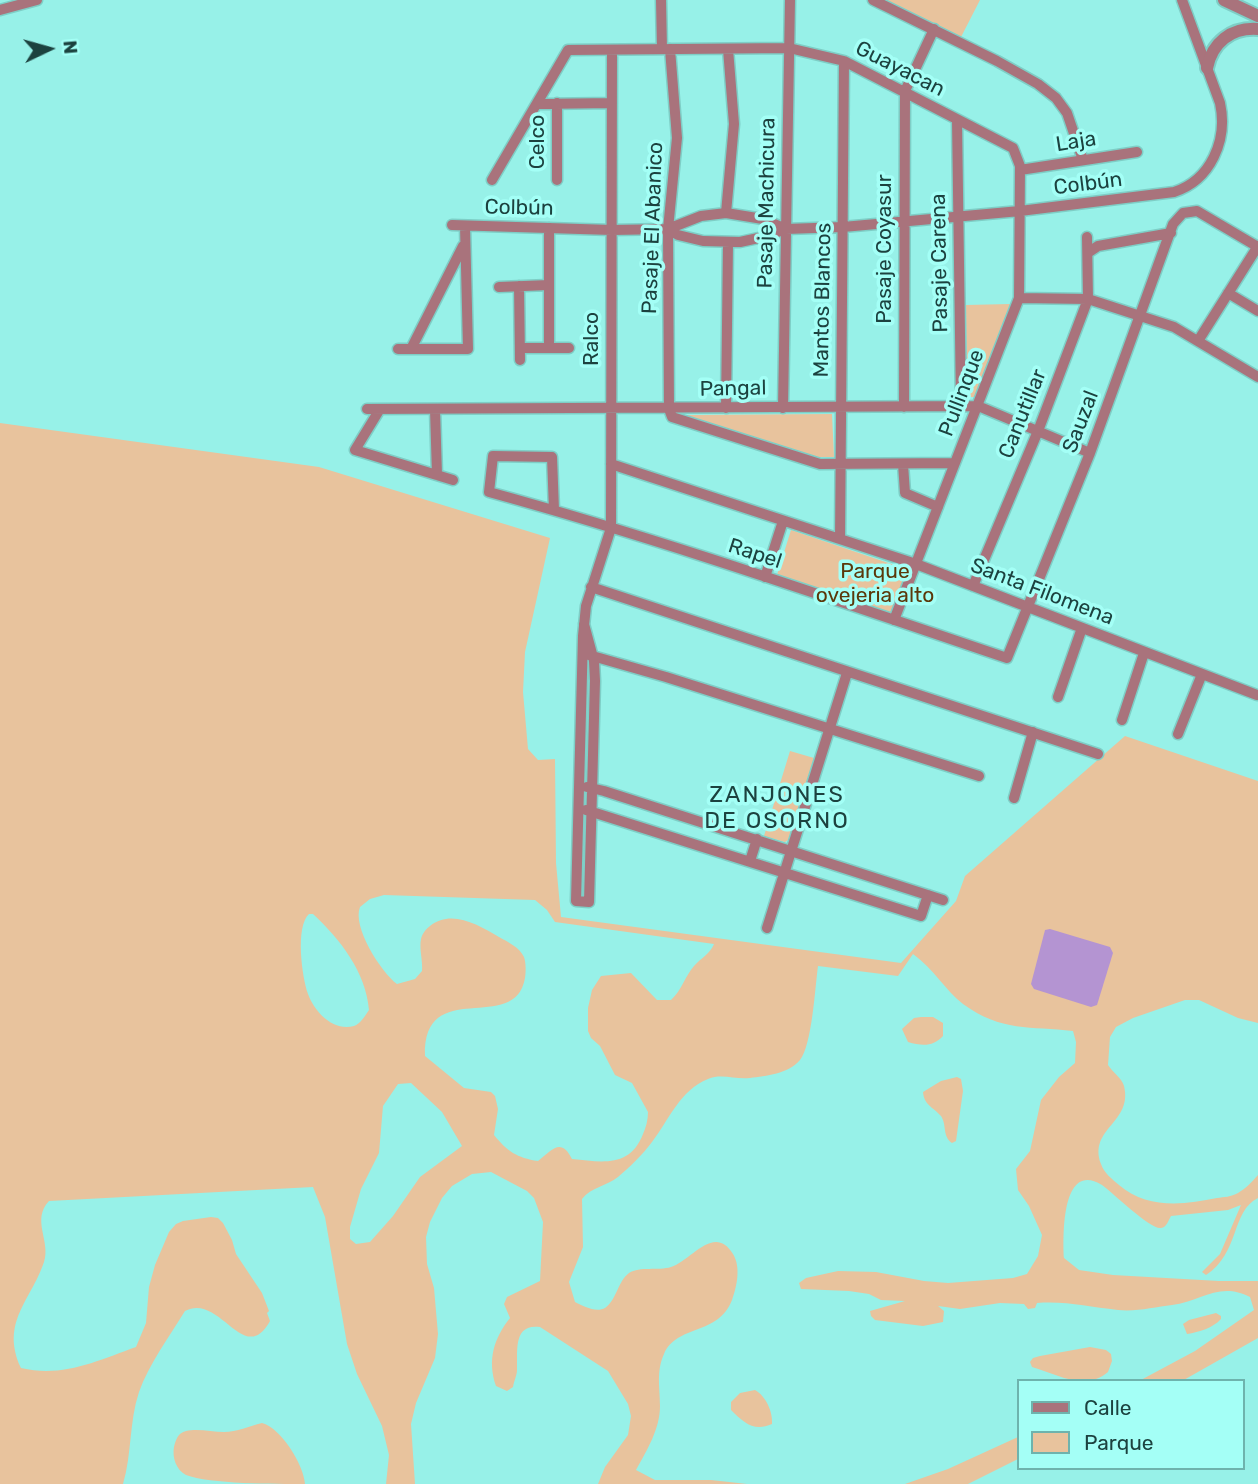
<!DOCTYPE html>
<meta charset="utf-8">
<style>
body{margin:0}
#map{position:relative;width:1258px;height:1484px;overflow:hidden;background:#97f1e8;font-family:Rubik,sans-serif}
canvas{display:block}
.legend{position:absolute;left:1017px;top:1379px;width:228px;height:91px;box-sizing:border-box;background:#a4fff6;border:2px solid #6eb3ad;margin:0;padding:9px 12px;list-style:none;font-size:21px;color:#1c423f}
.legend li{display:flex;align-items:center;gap:14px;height:35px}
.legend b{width:35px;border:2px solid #6eb3ad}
.north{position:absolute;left:14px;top:14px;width:70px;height:70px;-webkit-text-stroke:5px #a4fff6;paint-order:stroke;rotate:85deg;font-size:19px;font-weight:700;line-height:28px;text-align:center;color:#1c423f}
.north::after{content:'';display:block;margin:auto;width:24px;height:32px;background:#1c423f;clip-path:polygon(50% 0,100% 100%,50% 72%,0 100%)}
</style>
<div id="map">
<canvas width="1258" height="1484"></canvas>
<ul class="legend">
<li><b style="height:9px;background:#a9737c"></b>Calle</li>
<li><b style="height:19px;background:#e8c39d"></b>Parque</li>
</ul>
<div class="north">N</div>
</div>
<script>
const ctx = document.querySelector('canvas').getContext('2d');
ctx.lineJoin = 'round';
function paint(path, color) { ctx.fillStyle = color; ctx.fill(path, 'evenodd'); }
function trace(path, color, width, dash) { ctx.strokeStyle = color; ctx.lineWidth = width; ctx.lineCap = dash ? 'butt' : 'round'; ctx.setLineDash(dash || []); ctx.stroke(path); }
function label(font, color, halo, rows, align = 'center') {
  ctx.font = font + ' Rubik,sans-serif'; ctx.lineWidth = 7; ctx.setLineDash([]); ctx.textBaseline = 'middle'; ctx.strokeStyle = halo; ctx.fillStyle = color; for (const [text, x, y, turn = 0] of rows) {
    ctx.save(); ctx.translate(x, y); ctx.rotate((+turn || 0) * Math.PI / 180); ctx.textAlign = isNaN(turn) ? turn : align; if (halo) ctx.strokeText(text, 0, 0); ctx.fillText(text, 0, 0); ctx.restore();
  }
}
paint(new Path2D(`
 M879 0H980L960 39Z
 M1010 304 975 397H967L966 305Z
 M832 414 834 457H818L683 415Z
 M0 423 319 467 550 538 525 652 523 692 528 749 538 760 555 759 556 863 561 917 901 963 956 901 965 876 1125 736 1258 781V1023L1238 1018 1199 1000H1185L1133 1018 1116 1027 1110 1037 1108 1065C1113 1073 1122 1078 1124 1086 1133 1123 1088 1128 1101 1164 1104 1173 1112 1179 1119 1185 1147 1209 1183 1205 1217 1198 1224 1197 1231 1197 1238 1193 1245 1189 1252 1182 1258 1175V1198C1231 1211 1240 1253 1206 1275L1202 1272 1220 1254 1241 1205 1228 1210 1171 1216C1168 1221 1167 1227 1161 1228 1151 1230 1113 1193 1102 1185 1061 1160 1063 1237 1064 1258L1079 1270 1113 1275 1219 1281H1258V1338L1182 1381H1139L1195 1351 1254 1310 1250 1297C1220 1281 1201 1301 1172 1305 1155 1307 1136 1312 1118 1310 1088 1307 1068 1301 1037 1303L1035 1308 1028 1309 1024 1304 1000 1303 960 1309 938 1306 944 1311 943 1322 923 1326 875 1320 871 1316 870 1311 905 1301 881 1300 869 1294 849 1291 801 1289 799 1283 806 1278 838 1271 876 1272 924 1281 948 1283 1013 1278 1027 1274 1038 1256 1042 1235 1029 1206 1018 1190 1016 1169 1030 1151 1041 1100 1059 1077 1075 1063 1076 1042 1073 1031C1031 1026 1001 1032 963 1004 945 990 934 969 913 954L898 976 818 966C815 988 812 1045 800 1060 788 1074 766 1076 750 1078 736 1080 722 1073 708 1079 680 1090 669 1120 652 1142 643 1154 630 1167 618 1177 607 1186 591 1187 582 1199L583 1247 569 1282 575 1302C583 1306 596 1313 605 1308 616 1301 618 1281 629 1273 640 1266 658 1271 671 1267 691 1261 714 1223 733 1254 741 1267 737 1286 732 1300 718 1336 677 1324 664 1354 656 1372 660 1387 660 1406 660 1429 647 1450 636 1470L655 1480H711L747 1484H598L605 1467 628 1435 631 1416 628 1404 608 1371 540 1327C512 1323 518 1353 517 1370 517 1375 514 1381 513 1387L507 1391 496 1386C487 1360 494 1338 510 1318L504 1304 507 1297 540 1281 543 1222 534 1198 527 1191 491 1172 472 1174 452 1186 442 1198 430 1222 426 1237 427 1264 434 1288 438 1334 435 1358 416 1403 411 1424 415 1484H386L389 1455 382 1426 357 1374 347 1344 325 1217 313 1187 49 1201C31 1220 51 1241 44 1262 31 1301 0 1322 21 1368 62 1378 97 1361 136 1347L146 1323 149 1287 155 1265 169 1232 176 1224 183 1221 211 1217 218 1218 223 1223 232 1240 236 1254 262 1293 269 1311 267 1313 270 1321C244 1368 220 1292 185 1311 169 1337 149 1364 139 1392 129 1422 132 1454 123 1484H0ZM384 895 535 900 547 910 555 922 714 944C710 954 701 958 694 966 685 976 682 990 671 1000H657L631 973 601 976 592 990 588 1008V1031L591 1038 600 1046 615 1075 632 1083 648 1112C648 1120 646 1127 643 1134 630 1168 602 1162 572 1159 561 1137 552 1150 538 1161 517 1158 507 1151 494 1135L498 1109 495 1096 491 1092 464 1088 425 1056C423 975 515 1036 525 978 526 973 526 962 524 957 519 947 508 942 499 937 478 925 452 909 430 926 426 929 422 934 421 939 419 949 423 961 422 971L415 979 397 984C381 972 352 927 360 907L370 899ZM309 914H313C340 939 366 972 369 1010 365 1016 360 1024 354 1026 333 1032 314 1011 308 994 302 977 295 927 309 914ZM411 1083 442 1112 462 1146 420 1177 393 1216 370 1242 356 1244 350 1239V1227L361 1189 379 1153 383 1106 398 1084Z
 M791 530 909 570 891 615 777 575Z
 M790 751 814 758 788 840 785 842 764 836Z
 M921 1017H933L943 1023V1036C933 1047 922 1046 908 1042L902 1029 914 1018Z
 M957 1077 961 1079 963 1091 956 1141 952 1143C942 1136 947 1125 941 1116 933 1107 924 1105 923 1092L941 1081Z
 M1216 1313 1221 1316V1319C1213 1328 1199 1332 1187 1334L1183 1324 1189 1320Z
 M1090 1347 1106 1350 1111 1354 1112 1361 1108 1372C1085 1392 1057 1374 1032 1367L1030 1362 1033 1358 1040 1356Z
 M755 1390C766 1396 773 1412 772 1424 754 1432 744 1423 731 1410V1402L740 1393Z
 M262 1423C281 1428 304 1465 305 1484 276 1484 209 1484 186 1475 176 1470 172 1457 174 1447 176 1439 178 1433 186 1431 198 1428 212 1432 224 1432 237 1432 249 1426 262 1423Z
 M1018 1437V1459L968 1484H905L948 1469Z`), '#e8c39d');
paint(new Path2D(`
 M1050 929 1110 947 1113 953 1097 1005 1091 1007 1034 989 1031 984 1045 930Z`), '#b494d2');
const minor = new Path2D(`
 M661 0 662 49
 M873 0 997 61 1038 84 1056 98 1067 113 1083 160
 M0 10 37 0
 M670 49 677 138 668 229 669 409 672 417 820 464 955 463
 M557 103V180
 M537 104 612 103
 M957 120 961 406
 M1020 170 1137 152
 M492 180 568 50 789 48 844 61 1013 148 1020 166 1019 298 894 620
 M726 213 734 124 728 49
 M452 225 612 230 668 229 701 216 726 213 763 219 786 229
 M549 228V348
 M668 229 678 235 703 241 740 242 763 237 786 229 843 227 1020 211 1174 192C1211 180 1228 140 1220 103L1182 0
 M1089 252 1098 246 1171 233
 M519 286 520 360
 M499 287 549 285
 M1228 293 1258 311
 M1019 298 1088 299 1174 327 1258 377
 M1198 341 1258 246
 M520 348H569
 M398 349H468L465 226
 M411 349 463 246
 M904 407 905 91 934 29
 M726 408 728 243
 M783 408 790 0
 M367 409 978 406 1090 453
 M380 409 355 450 453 480
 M435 409 437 475
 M611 464 916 564 1257 695
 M903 464 905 493 938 507
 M554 510 552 457 493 456 489 492C664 540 835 600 1007 658L1090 453 1173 224 1183 213 1197 211 1258 247
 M840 539 844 61
 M765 577 783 521
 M973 586 1038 431 1088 299 1087 237
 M591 587 1098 754
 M584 624 594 661 595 681 589 902 576 901 583 636 586 606 611 528 612 50
 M589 655 666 677 979 776
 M1058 697 1082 628
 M1122 720 1144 653
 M1178 734 1202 674
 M587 787 604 791 943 900
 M1014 798 1033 732
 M586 810 921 916 928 895
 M750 861 757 839
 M767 928 847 673`);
const tertiary = new Path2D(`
 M1224 0 1258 16
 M1207 68C1212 43 1231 27 1258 29`);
trace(minor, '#7ecec6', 13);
trace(tertiary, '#7ecec6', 16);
trace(minor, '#a9737c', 10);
trace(tertiary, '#a9737c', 12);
label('21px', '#1c423f', '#a4fff6', [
 ["Guayacan",900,69,27],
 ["Celco",538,142,-90],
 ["Laja",1076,142,-9],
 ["Colbún",1088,184,-7],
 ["Pasaje Machicura",767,203,-89],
 ["Colbún",519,208,1],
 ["Pasaje El Abanico",653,228,-88],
 ["Pasaje Coyasur",885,249,-90],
 ["Pasaje Carena",940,263,-91],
 ["Mantos Blancos",823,300,-89],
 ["Ralco",592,339,-90],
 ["Pangal",733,389,-1],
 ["Pullinque",962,393,-69],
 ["Canutillar",1023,414,-68],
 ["Sauzal",1081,422,-69],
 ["Rapel",755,554,18],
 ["Santa Filomena",1042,592,21]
]);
label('21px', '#5b380a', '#a4fff6', [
 ["Parque",875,572],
 ["ovejeria alto",875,596]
]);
ctx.letterSpacing = '2px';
label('23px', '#1c423f', '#a4fff6', [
 ["ZANJONES",777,795],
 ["DE OSORNO",777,821]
]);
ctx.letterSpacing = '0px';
</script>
